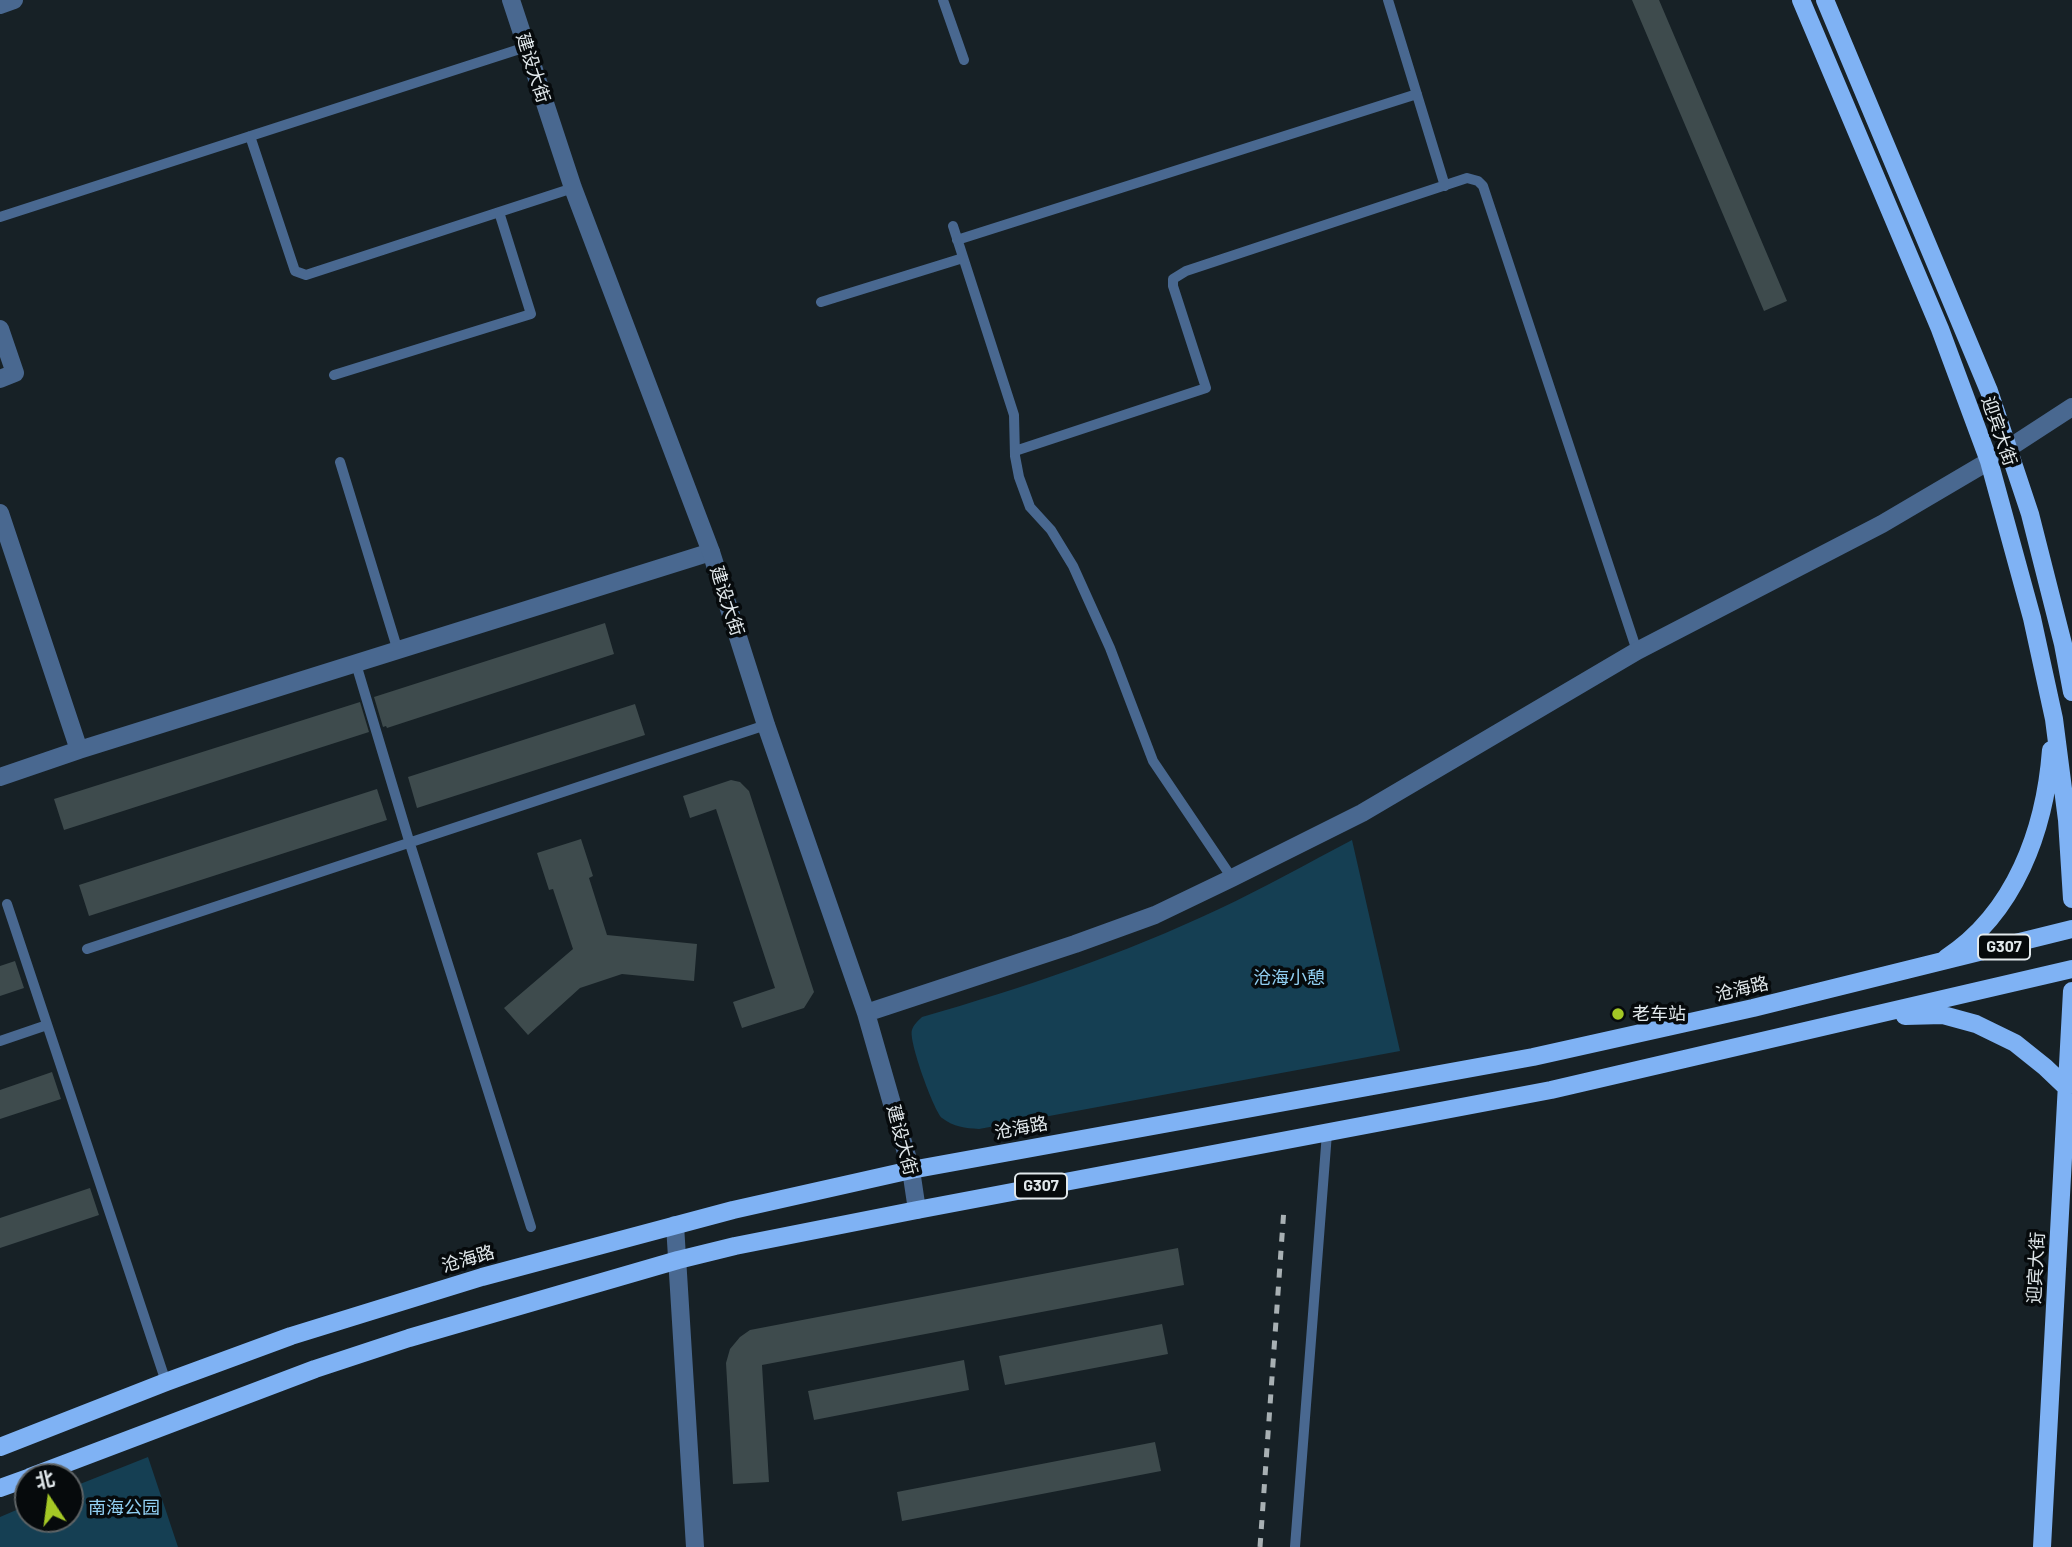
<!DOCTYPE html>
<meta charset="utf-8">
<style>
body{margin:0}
#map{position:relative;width:2072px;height:1547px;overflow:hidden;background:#172126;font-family:Barlow,"Noto Sans SC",sans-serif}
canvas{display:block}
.north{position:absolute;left:14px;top:1463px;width:70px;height:70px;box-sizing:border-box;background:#060a0c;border:2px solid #5e6365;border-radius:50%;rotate:347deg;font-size:19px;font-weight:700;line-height:28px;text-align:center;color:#e1e8eb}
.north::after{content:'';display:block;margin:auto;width:24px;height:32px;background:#a4c825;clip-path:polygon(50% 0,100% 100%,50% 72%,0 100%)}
</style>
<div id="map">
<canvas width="2072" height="1547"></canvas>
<div class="north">北</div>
</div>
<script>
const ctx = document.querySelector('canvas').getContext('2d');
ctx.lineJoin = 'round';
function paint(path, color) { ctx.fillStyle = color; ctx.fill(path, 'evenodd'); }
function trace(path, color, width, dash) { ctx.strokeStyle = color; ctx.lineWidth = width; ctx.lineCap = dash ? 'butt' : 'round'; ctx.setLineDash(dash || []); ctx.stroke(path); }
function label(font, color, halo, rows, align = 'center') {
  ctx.font = font + ' Barlow,"Noto Sans SC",sans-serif'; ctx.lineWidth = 7; ctx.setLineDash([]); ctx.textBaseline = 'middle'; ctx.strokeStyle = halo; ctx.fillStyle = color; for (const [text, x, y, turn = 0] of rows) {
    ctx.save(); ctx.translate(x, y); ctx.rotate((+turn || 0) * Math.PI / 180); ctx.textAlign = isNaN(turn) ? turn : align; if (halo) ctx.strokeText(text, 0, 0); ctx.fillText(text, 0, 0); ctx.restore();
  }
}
paint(new Path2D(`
 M1352 840 1400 1051 979 1129C965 1128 954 1127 942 1118 934 1111 908 1040 912 1030 913 1025 919 1020 922 1017 1023 988 1124 954 1219 909 1264 888 1308 863 1352 840Z
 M148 1457 178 1547H0V1517L28 1505V1519H70V1488Z`), '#153f53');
paint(new Path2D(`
 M1632 0H1659L1787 301 1764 311Z
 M605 623 614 654 387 728 386 726 383 727 374 697Z
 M360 702 369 732 64 830 54 799Z
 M635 704 645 735 417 808 408 777Z
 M731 780 740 782 749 791 814 992 804 1008 742 1028 733 1002 775 988 716 809 690 818 683 796Z
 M377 789 387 820 89 916 79 885Z
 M581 839 593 876 589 878 607 935 697 944 694 981 622 974 580 988 528 1035 504 1008 573 949 553 889 549 890 537 853Z
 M15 961 24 988 0 996V966Z
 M52 1072 61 1099 0 1119V1090Z
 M90 1188 99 1215 0 1248V1218Z
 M1178 1248 1184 1285 762 1365 769 1482 733 1484 726 1363 730 1349 740 1337 750 1330Z
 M1162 1324 1168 1354 1005 1385 999 1356Z
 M964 1360 969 1390 814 1420 808 1391Z
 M1155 1442 1161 1471 902 1521 897 1492Z`), '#3e4b4d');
trace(new Path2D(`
 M943 0 964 60
 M1388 0 1445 186
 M250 136 295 271 306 275 573 188
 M0 217 526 47
 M953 226 1014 415 1015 456 1019 477 1030 507 1051 530 1073 566 1110 648 1153 761 1232 878
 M957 240 1417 94
 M821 302 963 258
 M334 375 531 314 499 212
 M1015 451 1206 388 1173 286V279L1186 271 1467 178 1478 181 1483 186 1637 651
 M340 462 398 651
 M356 664 410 844 531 1227
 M7 904 166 1382
 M87 949 766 725
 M0 1041 47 1025
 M1295 1547 1327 1133`), '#496890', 10);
trace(new Path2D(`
 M0 329 15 373 0 379
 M0 513 79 750
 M0 777 79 750 711 552
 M675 1225 695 1547`), '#496890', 18);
trace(new Path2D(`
 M511 0 573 188 711 552 766 725 866 1013 911 1170 917 1210
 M0 5 14 0
 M866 1013 1075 944 1155 915 1232 878 1362 813 1637 651 1882 524 1989 461 2072 407`), '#496890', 18);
trace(new Path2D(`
 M1801 0 1940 329 1989 461 2032 618 2054 719 2067 820 2072 899
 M1825 0 1989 391 2030 514 2063 644 2072 692
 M1946 958C2015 913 2045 830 2051 750
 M1905 1016 1943 1015 1976 1024 2015 1043 2045 1067 2066 1087
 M0 1447 166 1382 291 1336 482 1277 733 1210 911 1170 1533 1057 1753 1008 2072 929
 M30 1477 315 1369 409 1338 678 1260 735 1246 917 1210 1551 1090 2072 969
 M0 1488 28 1478
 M2042 1547 2072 991`), '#7fb2f4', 18);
trace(new Path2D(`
 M1260 1547 1284 1208`), '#a8b0b3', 5, [9, 9]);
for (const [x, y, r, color] of [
 [1618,1014,7,"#a4c825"]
]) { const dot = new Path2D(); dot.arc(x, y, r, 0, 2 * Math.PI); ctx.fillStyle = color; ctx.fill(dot); trace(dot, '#060a0c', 2.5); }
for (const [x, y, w] of [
 [2004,947,52],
 [1041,1186,52]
]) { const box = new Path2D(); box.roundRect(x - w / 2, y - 12.5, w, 25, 5); ctx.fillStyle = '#060a0c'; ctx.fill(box); trace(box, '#e1e8eb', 2); }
label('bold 16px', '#e1e8eb', null, [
 ["G307",2004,947],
 ["G307",1041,1186]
]);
label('18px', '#e1e8eb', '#060a0c', [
 ["建设大街",533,68,72],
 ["迎宾大街",1999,431,71],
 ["建设大街",727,601,72],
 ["沧海路",1742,989,-13],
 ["沧海路",1021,1128,-11],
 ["建设大街",902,1140,75],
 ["沧海路",468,1259,-16],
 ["迎宾大街",2036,1268,-87]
]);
label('18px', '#91cff2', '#060a0c', [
 ["沧海小憩",1289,978],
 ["南海公园",124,1508]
]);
label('18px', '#e1e8eb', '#060a0c', [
 ["老车站",1632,1014]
], 'left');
</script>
